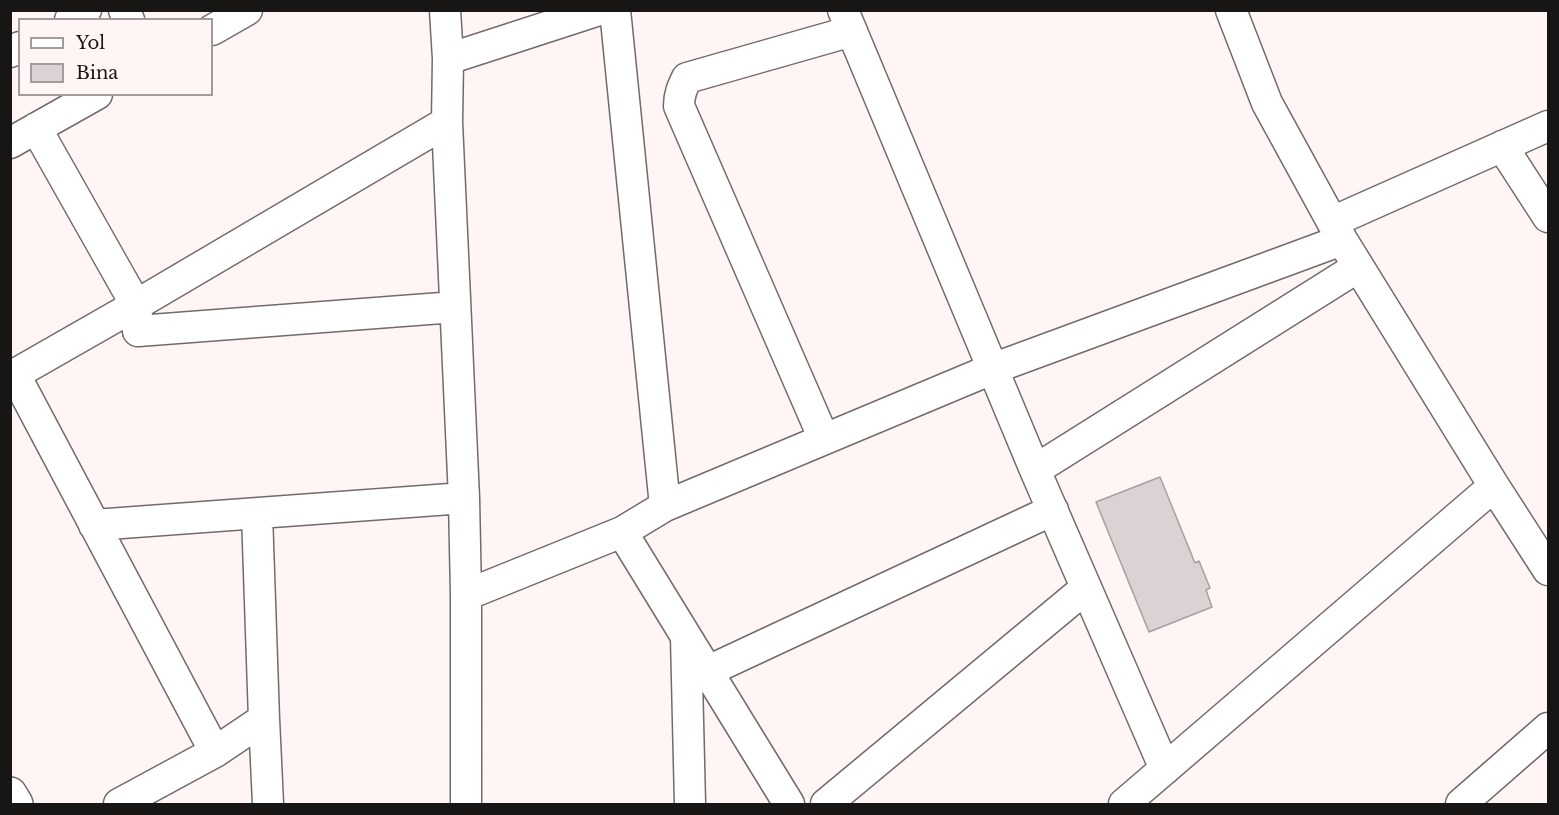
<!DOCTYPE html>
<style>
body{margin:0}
#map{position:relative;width:1559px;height:815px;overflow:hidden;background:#fff5f4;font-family:"Libre Baskerville",serif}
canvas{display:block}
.frame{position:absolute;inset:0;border:12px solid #181515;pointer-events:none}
.legend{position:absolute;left:18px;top:18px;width:195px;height:78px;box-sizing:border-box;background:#fff5f4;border:2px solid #a39b9b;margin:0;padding:8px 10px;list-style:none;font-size:18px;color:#181515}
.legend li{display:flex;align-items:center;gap:12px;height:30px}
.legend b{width:30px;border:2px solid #a39b9b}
</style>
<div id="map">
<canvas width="1559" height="815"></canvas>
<div class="frame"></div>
<ul class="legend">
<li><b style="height:8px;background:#fff"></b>Yol</li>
<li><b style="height:16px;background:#dbd2d4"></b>Bina</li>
</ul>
</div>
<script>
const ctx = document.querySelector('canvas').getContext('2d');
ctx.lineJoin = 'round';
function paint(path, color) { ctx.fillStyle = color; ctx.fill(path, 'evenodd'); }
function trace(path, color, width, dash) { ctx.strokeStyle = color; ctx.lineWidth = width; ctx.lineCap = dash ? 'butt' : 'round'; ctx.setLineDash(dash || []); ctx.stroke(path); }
const building = new Path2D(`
 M1160 477 1195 563 1199 561 1210 588 1206 590 1212 607 1149 632 1096 502Z`);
paint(building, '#dbd2d4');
trace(building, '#a79ea0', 1.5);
const minor = new Path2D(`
 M124 10 129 20
 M445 10 448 59 447 122 464 498 466 595V804
 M615 10 665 506
 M843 10 1035 470 1165 769
 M1231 10 1267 103 1342 240 1494 486 1548 570
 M70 20 86 10
 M212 30 247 10
 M10 52 20 47
 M448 59 599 10
 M36 128 136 305 138 331 455 307
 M10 143 97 94
 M1502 146 1548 217
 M1332 222 1548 126
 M15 375 215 752
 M10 377 136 305 447 122
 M824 439 679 106C679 95 682 88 687 78L852 31
 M1035 470 1358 267
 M94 525 464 498
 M622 532 789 804
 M466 595 622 532 665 506 992 369 1342 240
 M686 637 690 804
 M708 671 1053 510
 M264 719 268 804
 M119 804 215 752 264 719 257 514
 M826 804 1086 588
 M1124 804 1494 486
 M1461 804 1548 728`);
const major = new Path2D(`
 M10 794 16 804`);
trace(minor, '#736b6a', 33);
trace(major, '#736b6a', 36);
trace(minor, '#fff', 30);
trace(major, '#fff', 33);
</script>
